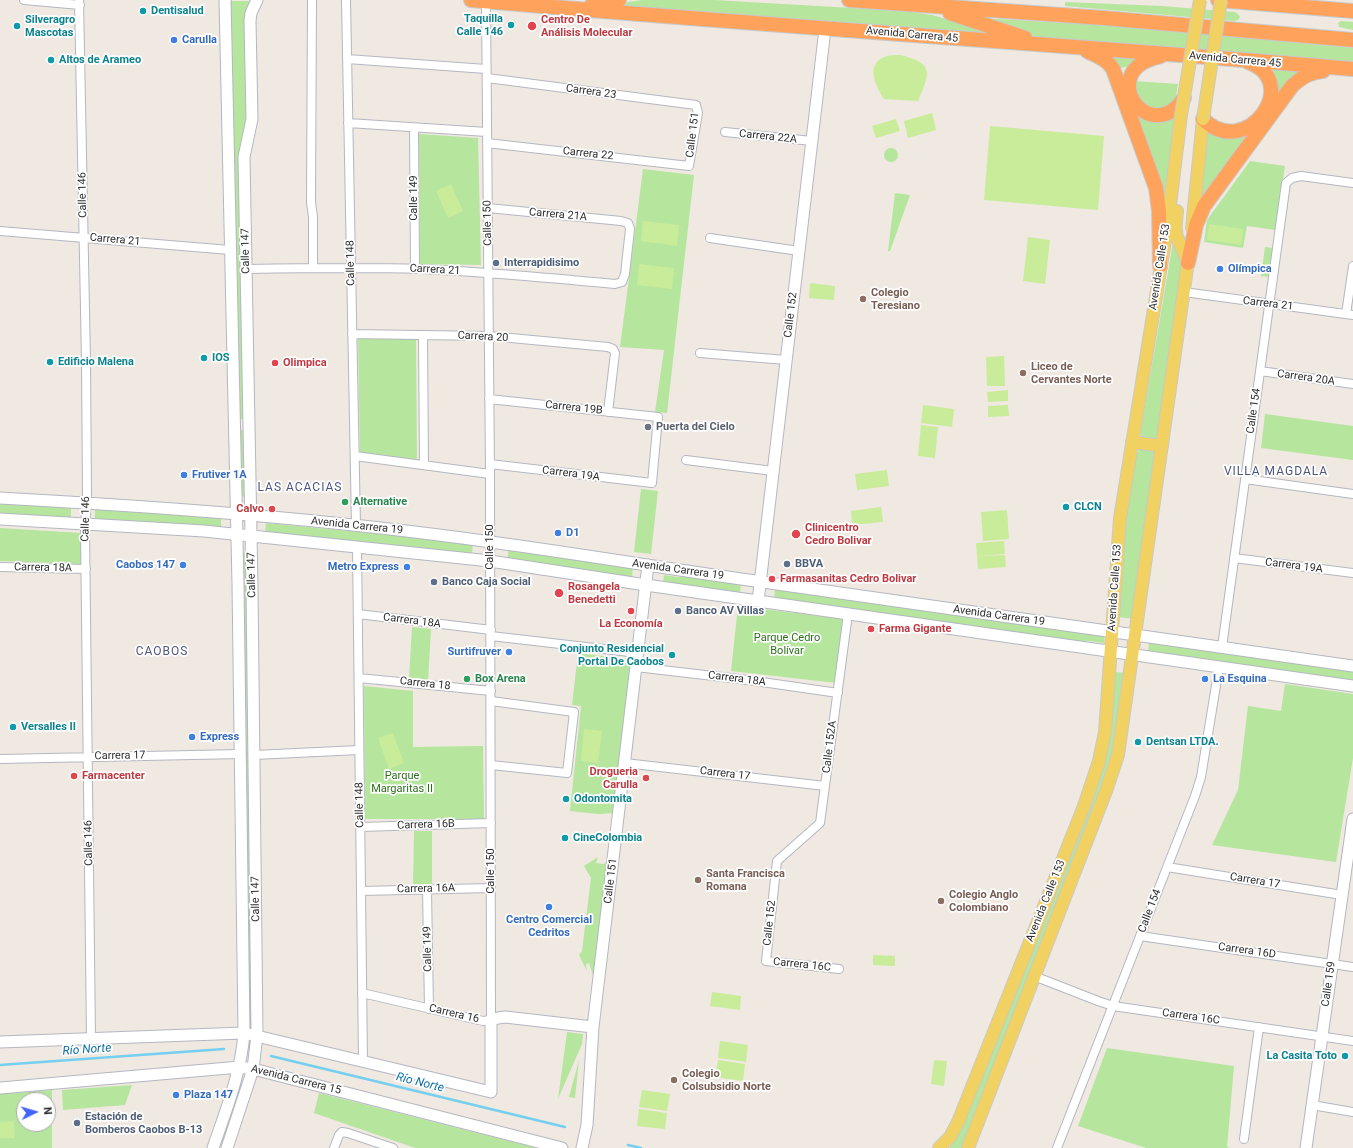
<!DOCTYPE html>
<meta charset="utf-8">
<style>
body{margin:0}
#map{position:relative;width:1353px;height:1148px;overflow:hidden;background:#efe9e1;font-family:Roboto,sans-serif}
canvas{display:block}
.north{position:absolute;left:16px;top:1092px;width:40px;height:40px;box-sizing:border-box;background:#fff;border:1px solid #ababab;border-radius:50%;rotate:85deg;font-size:11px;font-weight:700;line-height:16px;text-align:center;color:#2e2e2e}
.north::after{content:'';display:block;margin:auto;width:14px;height:18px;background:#4264fb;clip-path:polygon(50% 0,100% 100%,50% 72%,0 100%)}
</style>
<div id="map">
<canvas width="1353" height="1148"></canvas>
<div class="north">N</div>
</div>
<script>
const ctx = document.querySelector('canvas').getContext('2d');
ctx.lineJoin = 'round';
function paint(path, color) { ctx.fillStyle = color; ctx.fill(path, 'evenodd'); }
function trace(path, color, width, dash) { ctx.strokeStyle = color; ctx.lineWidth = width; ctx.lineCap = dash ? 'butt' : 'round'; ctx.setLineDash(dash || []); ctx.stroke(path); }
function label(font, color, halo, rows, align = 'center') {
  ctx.font = font + ' Roboto,sans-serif'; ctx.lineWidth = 3.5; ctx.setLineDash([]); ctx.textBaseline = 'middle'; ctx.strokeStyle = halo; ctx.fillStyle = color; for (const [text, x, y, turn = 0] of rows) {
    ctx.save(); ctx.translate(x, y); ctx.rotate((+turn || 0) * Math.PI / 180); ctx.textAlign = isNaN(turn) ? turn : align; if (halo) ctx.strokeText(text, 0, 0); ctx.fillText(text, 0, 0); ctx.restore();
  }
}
paint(new Path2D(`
 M642 0H714L904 11 932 15 1016 38 600 6Z
 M229 1H250L246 9 245 24 247 115 244 419H239Z
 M1065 2 1162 6 1235 12 1238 14 1240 17 1238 20 1234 21 1065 6Z
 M981 18 1119 26 1353 48V65L1046 39 1013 30Z
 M1341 21 1353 22V30L1339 27 1338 23Z
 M1102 53 1142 57 1133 68 1124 67 1117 70Z
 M1264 67 1305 71 1274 105Z
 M1129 73 1132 107 1175 114 1165 213 1119 77Z
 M1134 81 1178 84 1176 96 1168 107 1152 110 1136 96Z
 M1251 128 1199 203 1208 131 1223 135Z
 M419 134 478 138 481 265 420 264Z
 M884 155a7 7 0 1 1 14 0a7 7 0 1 1-14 0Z
 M1250 161 1285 166 1275 230 1247 226 1243 248 1204 242 1207 220Z
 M643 169 694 175 667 413 655 412 664 350 620 347Z
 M895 193 910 195 890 251H888Z
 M1173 242 1183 259 1157 438 1155 439H1143L1141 437V430Z
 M1265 247 1273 248 1268 277 1261 276Z
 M358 337 416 338 417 461 360 454Z
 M1265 414 1353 426V460L1261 448Z
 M238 430H244L247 496 241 497Z
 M1140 449 1157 451 1134 619 1118 617 1123 531 1137 453Z
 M641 489 658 491 651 554 634 552Z
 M0 503 71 508V519L0 514Z
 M95 508 221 518V527L95 520Z
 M266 523 473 543 472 554 265 533Z
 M0 528 82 533V564L0 561Z
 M509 547 633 566 632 578 507 560Z
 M241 552H248L253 994 247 993Z
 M664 575 677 577H689L741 584 740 593 726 590 717 592 663 584Z
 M775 588 1104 635V643L1088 641H1065L774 601Z
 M738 606 844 619 836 683 731 671Z
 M412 627 431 629 428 681 409 679Z
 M1149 642 1353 671V682L1148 652Z
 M578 653 633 660 615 813 598 814 570 811 581 706 572 705Z
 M1116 672 1125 673 1110 768 962 1148H950L949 1147 955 1138 1106 750Z
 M1285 684 1353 694V758L1336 862 1212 845 1238 790 1248 706 1281 711Z
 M364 686 413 691V747L483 746 484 819H365Z
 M414 831H432V884H413Z
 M598 857 596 863 604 864 610 859 595 982 589 963 586 964 587 971 579 955 582 951 591 878 584 866Z
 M567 1032 583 1034 582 1044 558 1099Z
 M1107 1048 1234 1066 1227 1147 1231 1148H1146L1078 1126Z
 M579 1060 575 1098 569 1097Z
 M132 1085 125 1105 63 1110 62 1090Z
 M52 1090V1148H0V1094ZM24 1100H48V1124H24Z
 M319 1093 537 1148H415L314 1113Z`), '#b6e59e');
paint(new Path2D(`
 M900 55C935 63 930 73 918 101L884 99C876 87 865 65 884 57 889 55 895 55 900 55Z
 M932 113 936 130 908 138 904 121Z
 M896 119 900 131 876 138 872 126Z
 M990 126 1104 136 1098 210 984 200Z
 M451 184 463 211 448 218 436 191Z
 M643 221 679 225 677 246 641 241Z
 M1209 224 1243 229 1241 245 1207 240Z
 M1028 237 1050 240 1045 284 1023 281Z
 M639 264 674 268 672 289 637 285Z
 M810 283 835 286 834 300 809 298Z
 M1004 356 1005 386H987L986 357Z
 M1008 390V401L988 402 987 392Z
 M923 405 954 409 952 427 921 423Z
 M1008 405 1009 416 988 417V406Z
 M921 425 938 427 935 458 918 456Z
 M887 470 889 486 857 490 855 474Z
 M881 507 883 522 852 525 851 511Z
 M1007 510 1009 539 983 541 981 512Z
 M1004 541 1005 554 977 556 976 543Z
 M1005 555 1006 567 978 569 977 556Z
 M584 729 602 731 598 763 581 761Z
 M393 733 404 763 389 769 378 738Z
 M873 955 895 956V966L873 965Z
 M712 992 741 996 740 1010 710 1006Z
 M720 1041 748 1045 746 1062 718 1058Z
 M718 1060 745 1064 743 1081 715 1077Z
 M934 1060 947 1061 944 1086 931 1084Z
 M642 1090 670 1094 667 1111 639 1107Z
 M639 1109 667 1113 665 1129 637 1126Z
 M14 1121 15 1138H0V1122Z`), '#c9ec9a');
trace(new Path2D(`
 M271 1056 565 1127
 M0 1065 224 1049
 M628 1145 641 1148`), '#75cff0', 2.5);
const street = new Path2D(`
 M24 0 80 5
 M79 0 86 361 87 494 85 530 91 1038
 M312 0 311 202 313 217V268
 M346 0 356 526
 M347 59 486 69
 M487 78 696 105 698 113 689 166 487 143
 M348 123 487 132
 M414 128 415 269
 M725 132 812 141
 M0 231 230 250
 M710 238 799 251
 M246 269C305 268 363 267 422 269 486 272 551 278 615 284L622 282 625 274 630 229 628 223 621 221 488 208
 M1184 292 1353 315
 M1346 314 1353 266
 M352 334 489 336 608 347 613 349 615 353 608 412
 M423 335 424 465
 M700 353 786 360
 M1260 371 1353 384
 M489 399 658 417 652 483 490 464
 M355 456 490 474
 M686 460 773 471
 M1245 479 1353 494
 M357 547 363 1062
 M1234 558 1353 573
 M0 567 86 569
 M358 614 491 630
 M491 636 638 653
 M1222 647 1286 183 1292 178 1301 176 1353 183
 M636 667 748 680 838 693
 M359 678 491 691
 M491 701 574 712 567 773 491 765
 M254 755 359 750
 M0 759 241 754
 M625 763 825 786
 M360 827 491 823
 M1167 867 1342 895
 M427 889 429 1009
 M361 891 491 888
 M1140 936 1353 967
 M839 969 766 961 777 861 820 823 848 614
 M1034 976 1098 1001 1113 1006 1353 1041
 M362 993 483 1021 491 1020 490 474 486 1
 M1312 1105 1353 1112
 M1244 1139 1259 1027
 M334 1148 339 1135 342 1132 348 1133 393 1148
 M1057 1148 1195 796 1201 777 1219 667`);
const secondary = new Path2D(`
 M0 498C164 507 329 519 491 542 580 554 668 569 756 581 955 609 1154 638 1353 666
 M0 519 204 531 490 561 646 585 1353 686
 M758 601 825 29
 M0 1042 244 1033 491 1092V1020L498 1018 505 1017 593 1027
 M0 1088 240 1067 253 1069 562 1148
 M213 1148C226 1110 241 1073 244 1033L238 584 225 0
 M227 1148 253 1069 257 1035 252 587 244 157 252 119 250 21 251 13 257 0
 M582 1148 587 1125 593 1027 648 565
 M1306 1148 1353 819`);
const primary = new Path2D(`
 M1177 211C1176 222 1174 232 1179 242 1182 249 1186 255 1188 263
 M1192 228 1203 119
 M1132 442 1162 446
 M939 1148 950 1137 958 1122 1084 806 1099 761 1105 732 1120 518 1166 235 1173 181
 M968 1148 1106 791 1118 755 1189 254`);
const highway = new Path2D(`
 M471 0C765 26 1059 44 1353 69
 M849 0 1104 18 1353 40
 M1218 0 1353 11
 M591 6 619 0
 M950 13 1025 38
 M1087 51C1097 56 1107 59 1113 69L1156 188 1159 211 1160 266
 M1161 56C1153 58 1145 60 1138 66 1113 88 1144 130 1173 110 1178 107 1181 102 1184 98
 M1203 119C1246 162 1304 82 1248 62
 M1188 263 1196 225 1204 206 1292 86C1302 77 1310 72 1323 71`);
trace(street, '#b4b7c1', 10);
trace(secondary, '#b4b7c1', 13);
trace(primary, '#c9c9c9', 14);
trace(highway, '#c9c9c9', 16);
trace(street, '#fff', 8);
trace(secondary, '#fff', 11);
trace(primary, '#f2d163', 12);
trace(highway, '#ffa35c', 14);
const primaryBridge = new Path2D(`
 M1203 119 1221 0
 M1173 181 1181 115 1200 0`);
trace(primaryBridge, '#c9c9c9', 14, []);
trace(primaryBridge, '#f2d163', 12);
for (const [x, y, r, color] of [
 [143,11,4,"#0f9aa8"],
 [511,25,4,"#0f9aa8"],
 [17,26,4,"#0f9aa8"],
 [532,26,5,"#e0444e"],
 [174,40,4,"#3f7fe0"],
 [51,60,4,"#0f9aa8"],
 [496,263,4,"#5c6f8a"],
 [1220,269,4,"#3f7fe0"],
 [863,299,4,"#8d6e63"],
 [204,358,4,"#0f9aa8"],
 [50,362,4,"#0f9aa8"],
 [275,363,4,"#e0444e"],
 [1023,373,4,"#8d6e63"],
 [648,427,4,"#6b7280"],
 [184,475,4,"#3f7fe0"],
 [345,502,4,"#2e9e5b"],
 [1066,507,4,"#0f9aa8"],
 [272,509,4,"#e0444e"],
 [558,533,4,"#3f7fe0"],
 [796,534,5,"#e0444e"],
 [787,564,4,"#5c6f8a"],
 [183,565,4,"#3f7fe0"],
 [407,567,4,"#3f7fe0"],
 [772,579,4,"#e0444e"],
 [434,582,4,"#5c6f8a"],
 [559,593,5,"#e0444e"],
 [631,611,4,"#e0444e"],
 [678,611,4,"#5c6f8a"],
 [871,629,4,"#e0444e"],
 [509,652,4,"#3f7fe0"],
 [672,655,4,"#0f9aa8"],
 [467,679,4,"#2e9e5b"],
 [1205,679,4,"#3f7fe0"],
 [13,727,4,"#0f9aa8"],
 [192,737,4,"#3f7fe0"],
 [1138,742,4,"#0f9aa8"],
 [74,776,4,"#e0444e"],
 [646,778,4,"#e0444e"],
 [566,799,4,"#0f9aa8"],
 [565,838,4,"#0f9aa8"],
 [698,880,4,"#8d6e63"],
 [941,901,4,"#8d6e63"],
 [549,907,4,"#3f7fe0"],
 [1345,1056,4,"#0f9aa8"],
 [674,1080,4,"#8d6e63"],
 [176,1095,4,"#3f7fe0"],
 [77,1123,4,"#5c6f8a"]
]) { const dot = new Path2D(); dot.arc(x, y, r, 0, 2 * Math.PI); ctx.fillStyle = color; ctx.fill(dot); trace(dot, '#fff', 1.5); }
label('bold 11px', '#0d838f', '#fff', [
 ["Dentisalud",151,11],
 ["Taquilla",503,19,"right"],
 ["Calle 146",503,32,"right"],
 ["Silveragro",25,20],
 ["Mascotas",25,33],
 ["Altos de Arameo",59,60],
 ["IOS",212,358],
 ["Edificio Malena",58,362],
 ["CLCN",1074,507],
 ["Conjunto Residencial",664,649,"right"],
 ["Portal De Caobos",664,662,"right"],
 ["Versalles II",21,727],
 ["Dentsan LTDA.",1146,742],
 ["Odontomita",574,799],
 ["CineColombia",573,838],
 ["La Casita Toto",1337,1056,"right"]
], 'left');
label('bold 11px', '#be3a42', '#fff', [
 ["Centro De",541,20],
 ["Análisis Molecular",541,33],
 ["Olimpica",283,363],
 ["Calvo",264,509,"right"],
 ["Clinicentro",805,528],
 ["Cedro Bolivar",805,541],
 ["Farmasanitas Cedro Bolivar",780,579],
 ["Rosangela",568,587],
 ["Benedetti",568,600],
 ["La Economía",631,624,"center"],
 ["Farma Gigante",879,629],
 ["Drogueria",638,772,"right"],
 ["Carulla",638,785,"right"],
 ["Farmacenter",82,776]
], 'left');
label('11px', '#2e2e2e', '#fff', [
 ["Avenida Carrera 45",912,35,5],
 ["Avenida Carrera 45",1235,60,5],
 ["Carrera 23",591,92,8],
 ["Calle 151",693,135,-83],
 ["Carrera 22A",768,137,6],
 ["Carrera 22",588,154,6],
 ["Calle 146",83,195,-91],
 ["Calle 149",414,198,-90],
 ["Carrera 21A",558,215,5],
 ["Calle 150",488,223,-91],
 ["Carrera 21",115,240,5],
 ["Calle 147",246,251,-91],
 ["Calle 148",351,263,-91],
 ["Avenida Calle 153",1160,267,-81],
 ["Carrera 21",435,270,3],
 ["Carrera 21",1268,304,7],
 ["Calle 152",791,315,-83],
 ["Carrera 20",483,337,3],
 ["Carrera 20A",1306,378,8],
 ["Carrera 19B",574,408,6],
 ["Calle 154",1254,411,-82],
 ["Carrera 19A",571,474,7],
 ["Calle 146",86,519,-89],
 ["Avenida Carrera 19",357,526,6],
 ["Calle 150",490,547,-90],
 ["Carrera 19A",1294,566,7],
 ["Carrera 18A",43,568,1],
 ["Avenida Carrera 19",678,570,8],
 ["Calle 147",252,575,-91],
 ["Avenida Calle 153",1115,588,-86],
 ["Avenida Carrera 19",999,616,8],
 ["Carrera 18A",412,621,7],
 ["Carrera 18A",737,679,7],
 ["Carrera 18",425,684,6],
 ["Calle 152A",830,747,-83],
 ["Carrera 17",120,756,-1],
 ["Carrera 17",725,774,7],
 ["Calle 148",360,805,-91],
 ["Carrera 16B",426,825,-2],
 ["Calle 146",89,843,-91],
 ["Calle 150",491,871,-90],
 ["Calle 151",611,881,-83],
 ["Carrera 17",1255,881,9],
 ["Carrera 16A",426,889,-1],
 ["Calle 147",256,899,-91],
 ["Avenida Calle 153",1046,901,-68],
 ["Calle 154",1150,911,-69],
 ["Calle 152",770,923,-84],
 ["Calle 149",428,949,-91],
 ["Carrera 16D",1247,951,8],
 ["Carrera 16C",802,965,6],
 ["Calle 159",1329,984,-82],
 ["Carrera 16",454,1014,13],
 ["Carrera 16C",1191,1017,8],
 ["Avenida Carrera 15",296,1080,14]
]);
label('bold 11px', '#366cbe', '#fff', [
 ["Carulla",182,40],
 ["Olímpica",1228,269],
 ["Frutiver 1A",192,475],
 ["D1",566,533],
 ["Caobos 147",175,565,"right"],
 ["Metro Express",399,567,"right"],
 ["Surtifruver",501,652,"right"],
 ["La Esquina",1213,679],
 ["Express",200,737],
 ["Centro Comercial",549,920,"center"],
 ["Cedritos",549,933,"center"],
 ["Plaza 147",184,1095]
], 'left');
label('bold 11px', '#4e5e75', '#fff', [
 ["Interrapidisimo",504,263],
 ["BBVA",795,564],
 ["Banco Caja Social",442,582],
 ["Banco AV Villas",686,611],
 ["Estación de",85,1117],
 ["Bomberos Caobos B-13",85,1130]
], 'left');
label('bold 11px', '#785e54', '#fff', [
 ["Colegio",871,293],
 ["Teresiano",871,306],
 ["Liceo de",1031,367],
 ["Cervantes Norte",1031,380],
 ["Santa Francisca",706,874],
 ["Romana",706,887],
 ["Colegio Anglo",949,895],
 ["Colombiano",949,908],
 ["Colegio",682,1074],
 ["Colsubsidio Norte",682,1087]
], 'left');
label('bold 11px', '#5b616d', '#fff', [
 ["Puerta del Cielo",656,427]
], 'left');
label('bold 11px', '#27864d', '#fff', [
 ["Alternative",353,502],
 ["Box Arena",475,679]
], 'left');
label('11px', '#2c6e1b', '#fff', [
 ["Parque Cedro",787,638],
 ["Bolívar",787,651],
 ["Parque",402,776],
 ["Margaritas II",402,789]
]);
ctx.letterSpacing = '1px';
label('12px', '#4d5680', '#fff', [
 ["VILLA MAGDALA",1276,472],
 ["LAS ACACIAS",300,488],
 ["CAOBOS",162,652]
]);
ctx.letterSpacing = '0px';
label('italic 12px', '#0d6fa3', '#fff', [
 ["Río Norte",87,1050,-4],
 ["Río Norte",420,1083,14]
]);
</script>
